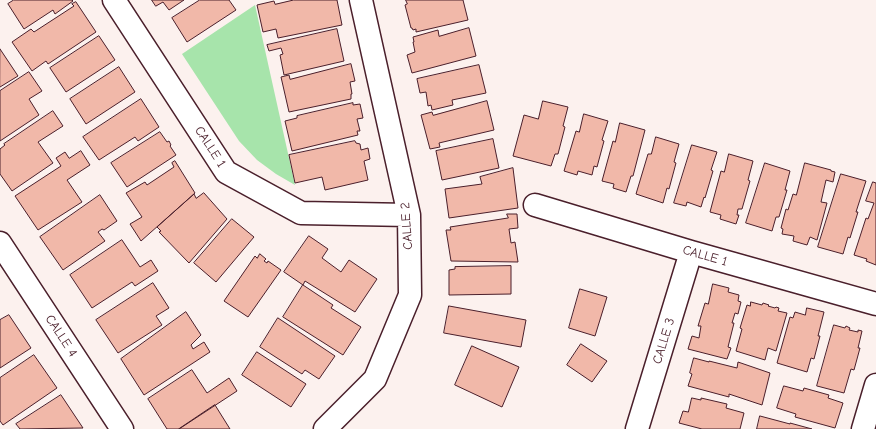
<!DOCTYPE html>
<style>
body{margin:0}
canvas{display:block;background:#fcf1ee}
</style>
<canvas width="876" height="429"></canvas>
<script>
const ctx = document.querySelector('canvas').getContext('2d');
ctx.lineJoin = 'round';
function paint(path, color) { ctx.fillStyle = color; ctx.fill(path, 'evenodd'); }
function trace(path, color, width, dash) { ctx.strokeStyle = color; ctx.lineWidth = width; ctx.lineCap = dash ? 'butt' : 'round'; ctx.setLineDash(dash || []); ctx.stroke(path); }
function label(font, color, halo, rows, align = 'center') {
  ctx.font = font + ' "Comic Neue",sans-serif'; ctx.lineWidth = 3; ctx.setLineDash([]); ctx.textBaseline = 'middle'; ctx.strokeStyle = halo; ctx.fillStyle = color; for (const [text, x, y, turn = 0] of rows) {
    ctx.save(); ctx.translate(x, y); ctx.rotate((+turn || 0) * Math.PI / 180); ctx.textAlign = isNaN(turn) ? turn : align; if (halo) ctx.strokeText(text, 0, 0); ctx.fillText(text, 0, 0); ctx.restore();
  }
}
paint(new Path2D(`
 M255 5 295 185 276 174 257 160 239 141 182 54Z`), '#a7e4ab');
const building = new Path2D(`
 M14 0H72L73 1 55 14 53 10 24 29 8 4Z
 M152 0H184L169 10 163 2 156 6Z
 M200 0H229L236 10 187 42 172 18Z
 M294 0H337L342 25 278 38 276 29 263 32 257 5 274 1 275 4Z
 M406 0H463L468 20 416 32V29L413 30 412 28H411L405 5 407 4Z
 M76 2 96 32 48 64 46 61 32 71 12 42 31 29 34 32 74 6 72 4Z
 M469 28 476 56 412 73 407 55 415 52 413 42H414L413 37 438 30 439 36Z
 M337 29 344 61 284 75 280 55 283 54 281 48 269 51 267 45Z
 M99 36 115 60 66 92 50 68Z
 M0 49 18 76 0 87Z
 M351 64 355 81 350 82 352 94H351V99L289 112 281 77 289 75 290 79Z
 M479 65 486 93 452 100 453 105 432 110 431 105 428 106 426 92 420 93 417 79Z
 M119 67 135 92 86 124 70 99Z
 M29 72 42 91 29 99 39 115 0 141V91Z
 M141 99 159 127 138 141 135 137 99 160 83 137Z
 M487 101 494 130 439 143 440 147 430 149 421 115 432 112 433 115Z
 M543 101 568 107 563 126 565 127 558 154H555L551 166 513 156 524 115 538 119Z
 M353 103V105L360 104 363 118 357 119 360 131H357L358 135 292 151 285 121 297 118V116Z
 M53 111 63 126 38 142 53 163 12 191 0 174V149L5 145 4 144Z
 M584 114 608 121 602 140 604 141 597 167 594 166 592 175 578 171 577 175 564 171 576 131 579 132Z
 M620 123 645 130 633 176H631L626 192 613 188 614 184 602 181 613 141 615 142Z
 M160 132 167 142 169 141 171 145 170 146 176 155 127 187 111 163Z
 M656 137 679 144 674 162 676 163 669 189 667 188 663 203 636 194 648 154H651Z
 M493 139 499 168 442 180 436 151Z
 M355 141 356 143 360 144 361 150 368 148 370 159 364 161 368 180 325 190 322 177 295 183 289 155Z
 M692 145 717 152 711 170 713 171 705 198 704 197 701 207 687 202 686 206 674 203Z
 M81 151 90 165 67 180 82 202 38 230 15 196 61 166 56 158 65 152 69 158Z
 M729 154 753 161 748 180 750 181 742 209H738L737 215H739L736 224 720 219 721 215 710 212 721 171 724 172Z
 M175 161 195 193 141 241 130 224 142 217 126 193 145 182 147 185 174 167 172 163Z
 M765 163 790 171 785 190H787L779 217H776L772 231 746 223Z
 M805 163 831 170V171L835 172 833 182 826 180 821 202 827 203 817 240 810 237 807 245 793 241 794 236 782 234 783 229 781 228 786 209 788 210 793 194 796 195Z
 M513 168 518 208 449 218 445 189 482 184 480 177Z
 M841 174 866 181 856 212H858L850 238 848 237 843 254 818 247Z
 M873 182 876 183V265L866 261 867 259 854 255 866 218 868 219 874 203 866 201Z
 M204 193 227 219 189 263 159 232 161 231 157 227 194 194 196 198Z
 M100 195 117 221 104 230 102 229 98 232 105 241 63 270 40 237Z
 M507 214H517L518 228 509 229 511 243 515 242 518 262 451 261 446 230H451L450 227 508 218Z
 M232 219 254 237 216 282 194 263Z
 M309 236 328 249 322 258 341 272 349 260 377 279 355 312 305 281 303 285 284 272Z
 M122 240 140 267 151 260 158 271 135 286 132 282 92 308 70 275Z
 M260 254 266 259 264 261 267 263 268 261 281 270 248 317 224 301 255 256 257 258Z
 M511 266V294L449 295V270L455 269V267Z
 M153 283 169 308 156 316 162 325 118 353 96 320Z
 M713 284 729 288 728 292 739 295 738 301 741 302 738 314 735 313 732 323H734L728 347 731 348 727 359 688 349 692 336 699 338 701 326H698L705 303 708 304Z
 M303 285 333 305 331 308 361 327 343 355 283 317Z
 M580 289 607 297 595 336 569 328Z
 M751 302 762 305 763 303 769 305 768 306 775 308 776 307 779 308 778 311 787 313 776 351 768 348 765 360 736 351 742 329 740 328 747 305 750 306Z
 M449 306 526 320 521 347 444 333Z
 M807 308 824 312 818 336H820L814 359 811 358 807 372 777 363 790 317 793 318 795 312 805 315Z
 M186 312 201 335 191 345 193 349 204 342 210 352 144 395 121 359Z
 M9 315 31 348 0 368V320Z
 M278 318 335 356 319 379 305 370 302 374 260 347Z
 M834 325 845 328 846 326 850 328 849 330 858 332V330L862 331 858 348H860L854 370 851 369 844 393 817 386Z
 M581 344 607 361 592 382 567 365Z
 M472 346 519 367 502 407 455 385Z
 M257 352 306 384 291 407 242 375Z
 M34 355 57 388 3 425 0 421V378Z
 M694 358 709 362V361L737 368 738 362 770 373 762 405 729 394V397L688 386 692 374 690 373Z
 M192 370 207 393 229 378 237 391 179 429H167L148 399Z
 M784 386 803 391 804 388 829 395 828 398 843 403 835 428 795 417 796 414 777 408Z
 M61 395 83 428 20 429 16 424Z
 M692 398 701 400V398L727 404 726 408 744 413 740 429H702L679 423 683 411 688 412Z
 M215 405 230 429H179Z
 M760 416 790 424V423L812 429H757Z`);
paint(building, '#f1b8a9');
trace(building, '#4a1f2b', 1);
const street = new Path2D(`
 M114 0 226 172 301 213 409 215
 M535 205 691 252 876 304
 M0 243 122 429
 M325 429 375 379 410 295 409 215 361 0
 M637 429 691 252
 M863 429 876 385`);
trace(street, '#4a1f2b', 25);
trace(street, '#fff', 22);
label('13px', '#4a1f2b', '#fff', [
 ["CALLE 1",210,147,57],
 ["CALLE 2",407,226,-94],
 ["CALLE 1",705,256,16],
 ["CALLE 4",61,336,57],
 ["CALLE 3",664,341,-73]
]);
</script>
